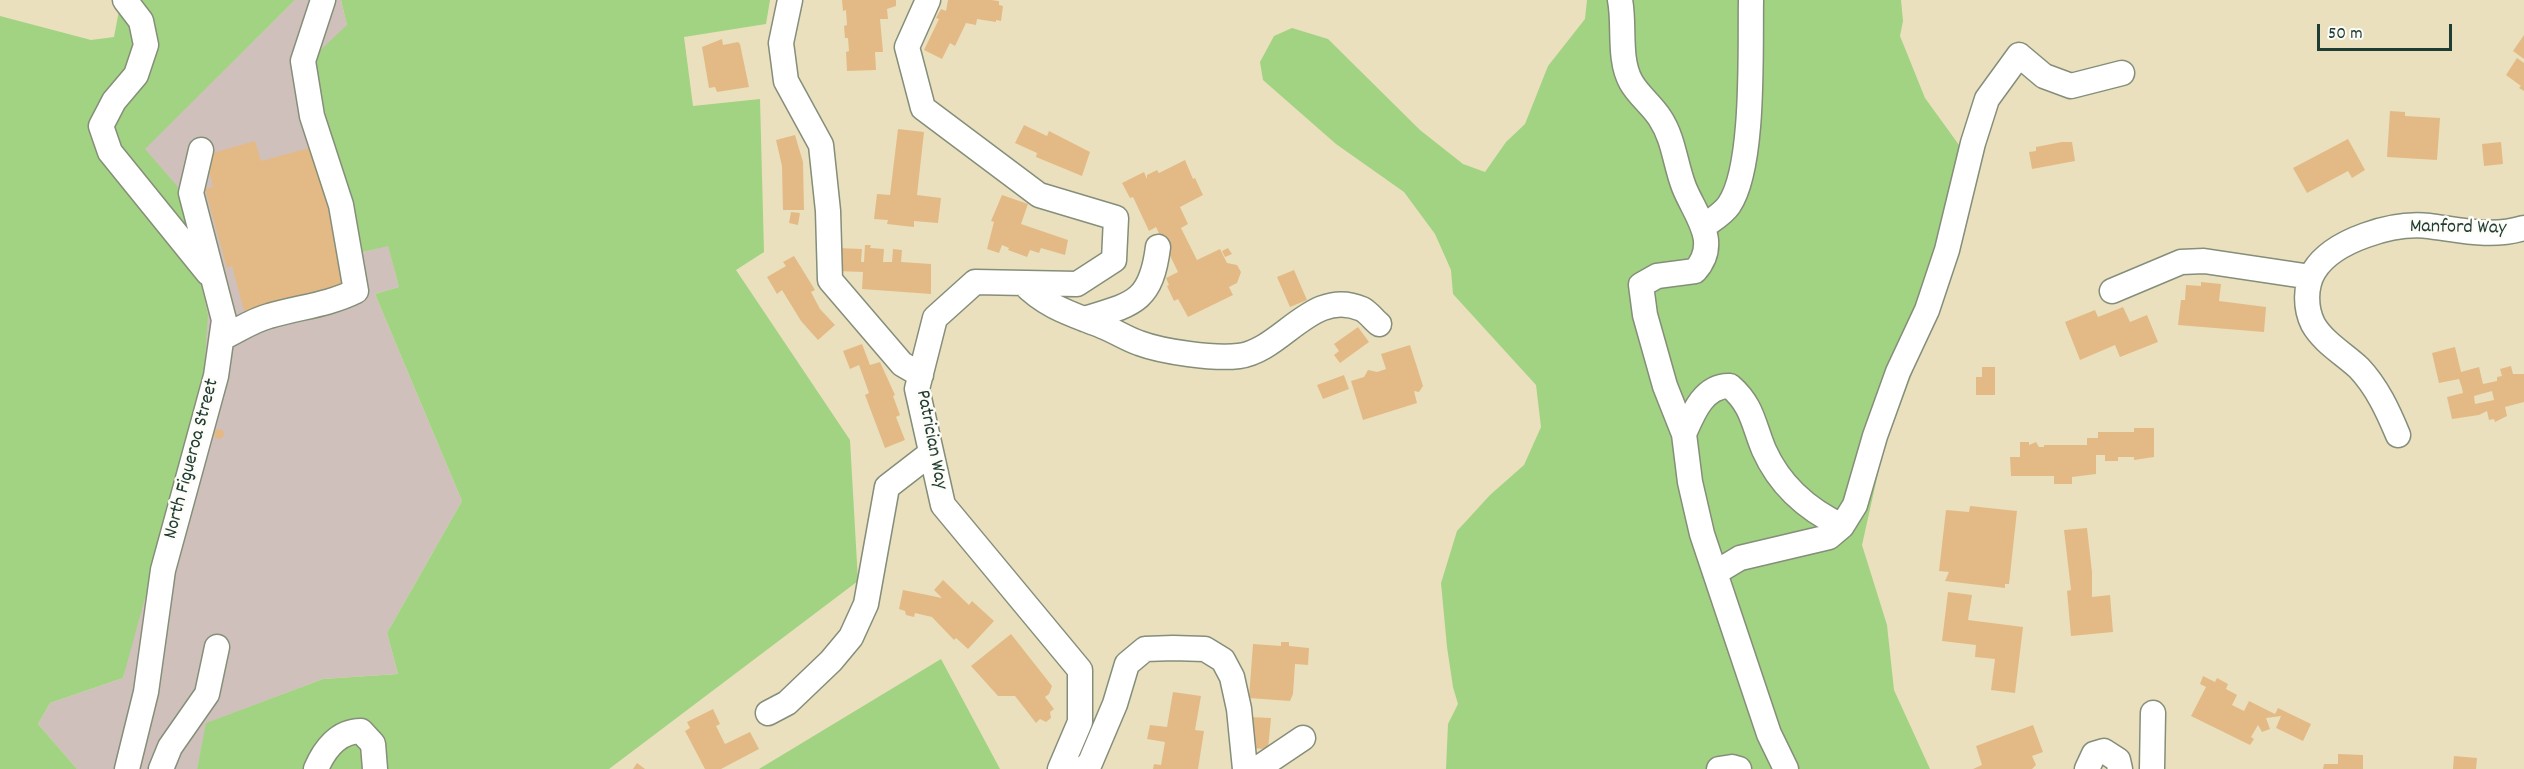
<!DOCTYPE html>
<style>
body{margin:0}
#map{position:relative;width:2524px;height:769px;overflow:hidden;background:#eae0be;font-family:Dekko,sans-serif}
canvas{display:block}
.scale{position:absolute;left:2317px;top:24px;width:135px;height:27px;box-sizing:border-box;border:3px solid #1f3d34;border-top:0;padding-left:8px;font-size:18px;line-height:21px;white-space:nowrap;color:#1f3d34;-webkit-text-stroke:4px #fdfcf7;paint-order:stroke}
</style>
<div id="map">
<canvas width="2524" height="769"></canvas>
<div class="scale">50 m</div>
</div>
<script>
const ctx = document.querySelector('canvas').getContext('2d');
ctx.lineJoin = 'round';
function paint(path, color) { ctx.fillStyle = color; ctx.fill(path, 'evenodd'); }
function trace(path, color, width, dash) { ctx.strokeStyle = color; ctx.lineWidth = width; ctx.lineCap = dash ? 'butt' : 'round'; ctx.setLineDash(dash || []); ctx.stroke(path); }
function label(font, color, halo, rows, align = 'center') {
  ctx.font = font + ' Dekko,sans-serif'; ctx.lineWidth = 5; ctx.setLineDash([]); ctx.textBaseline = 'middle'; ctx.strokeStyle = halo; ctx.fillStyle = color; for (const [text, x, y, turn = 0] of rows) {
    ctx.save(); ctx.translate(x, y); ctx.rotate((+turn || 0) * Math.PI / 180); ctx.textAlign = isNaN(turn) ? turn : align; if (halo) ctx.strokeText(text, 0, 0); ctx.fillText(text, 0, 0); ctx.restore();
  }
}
paint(new Path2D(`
 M295 0H341L347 25 364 252 388 245 399 287 375 294 462 501 387 633 398 674 323 679 207 723 197 769H77L38 724 50 703 123 678 208 314 178 188 144 149Z`), '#d0c0bc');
paint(new Path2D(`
 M116 0H295L145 149 178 187 208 314 203 387 123 678 50 703 38 724 77 769H0V16L91 40 114 37 120 5Z
 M341 0H770L766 24 684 37 693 106 760 99 764 252 736 270 850 440 858 581 609 769H197L206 723 323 679 398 674 387 633 462 501 375 294 399 287 388 246 363 252 311 59 347 25Z
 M1587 0H1901L1903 21 1900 36 1925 98 1959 145 1962 212 1925 339 1883 451 1862 545 1887 625 1894 690 1930 769H1446L1448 724 1458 704 1453 687 1447 647 1441 583 1457 531 1490 495 1524 465 1541 427 1536 385 1453 294 1451 270 1435 234 1404 192 1336 144 1263 80 1260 62 1274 36 1292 28 1328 39 1420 130 1463 164 1485 172 1506 142 1525 124 1548 66 1585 19Z
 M941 659 1000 769H759Z`), '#a1d382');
paint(new Path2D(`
 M842 0H896V6L887 9 888 19H880L883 52H875L876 70 847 71 846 52 849 51 848 38H845L844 26 847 25 846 10 843 11Z
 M948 0H991L999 1V5L1003 6 1001 21 996 20V22L977 19 976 25 966 23 955 46 950 43 942 59 924 50 939 19 936 18 941 9 946 11Z
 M2524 35V59L2513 51Z
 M722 39 723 45 738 42 740 44 749 87 717 92 715 87 709 88 702 47Z
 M2517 58 2524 63V91L2519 88 2521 86 2506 75Z
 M2390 111 2405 112V116L2440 118 2437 160 2387 157Z
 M1024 125 1047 136 1049 131 1090 152 1082 176 1036 157 1037 153 1015 143Z
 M898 129 924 132 917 195 941 198 938 223 914 221V227L887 224 888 220 874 219 877 194 890 195Z
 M795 135 803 162 804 210H783L782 166 776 140Z
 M2348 139 2365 170 2352 178 2348 171 2307 193 2293 168Z
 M255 141 261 161 313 147 339 243 335 244 337 252 340 250 349 282 244 311 232 266 227 268 205 189 213 187 205 155Z
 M2062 142H2072L2075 161 2032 169 2029 152 2036 151V147Z
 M2501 142 2503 164 2484 166 2482 144Z
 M1185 160 1193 179 1195 178 1203 195 1180 207 1188 224 1181 228 1197 260 1220 249 1227 263 1237 265 1241 272 1237 283 1229 287 1233 295 1188 317 1178 299 1174 301 1167 286 1169 285 1166 278 1178 272 1156 227 1149 231 1133 197 1130 198 1122 183 1144 172 1147 179V175L1157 170 1159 173Z
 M1002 195 1028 204 1021 224 1068 240 1065 255 1041 248 1039 253 1030 250 1027 257 1008 250 1009 248 1002 245 999 253 987 249 994 222 991 221Z
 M791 212 800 213 798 225 789 223Z
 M865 245H871L870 248 884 249 883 262H892L893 249 902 250 901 262 931 264V294L862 289 863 272 837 271 838 248 862 249 861 262H864Z
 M1228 248 1232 254 1225 257 1222 251Z
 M794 256 815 290 811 292 820 309 835 325 818 340 801 321 782 290 777 294 767 277 786 266 783 262Z
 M1294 270 1307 300 1290 307 1277 277Z
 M2201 282 2221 284 2219 301 2266 307 2264 332 2178 325 2181 300H2185L2186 285 2201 286Z
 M2123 307 2130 322 2147 315 2158 342 2120 357 2115 345 2080 360 2065 322 2095 310 2098 317Z
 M1358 327 1369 342 1340 363 1334 355 1339 351 1334 344Z
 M862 344 870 365 880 362 895 395 893 396 900 415 896 417 905 440 885 448 865 395 869 393 859 365 850 369 843 351Z
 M1410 345 1423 386 1419 392 1414 391 1417 403 1363 420 1351 381 1364 377 1368 370 1377 372 1386 369 1381 354Z
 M2455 347 2461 372 2479 367 2483 384 2497 381V377L2502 376 2500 369 2511 366 2513 374H2524V402L2505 407 2507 416 2495 422 2494 419 2489 420 2487 411 2479 415 2452 419 2447 397 2463 393 2462 388 2459 379 2439 383 2432 353ZM2492 391 2494 400 2475 404 2474 396Z
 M1982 367H1995V395H1976V377H1982Z
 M1344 375 1349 389 1323 399 1317 385Z
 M2134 428H2154V457L2134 460V457H2118V461H2105V455H2096V474L2072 477V484H2054V476H2011L2010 457H2020V442H2029V445L2036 442 2039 447H2044V445H2087V438H2098V432H2134Z
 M214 434a5 5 0 1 1 10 0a5 5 0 1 1-10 0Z
 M1970 506 2017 511 2009 584H2005V588L1945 581 1949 572 1939 571 1946 510 1969 512Z
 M2087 528 2092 572V597L2110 595 2113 632 2071 636 2067 591 2071 590 2064 530Z
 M943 580 969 605 972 601 994 621 968 649 956 638 954 640 932 617 915 613 914 617 906 615 905 611 899 609 903 590 942 598 934 590Z
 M1948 592 1972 595 1968 620 2023 627 2015 693 1991 690 1995 659 1975 657 1976 645 1942 641Z
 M1011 634 1052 686 1049 694 1045 697 1054 709 1050 712 1051 718 1046 722 1040 719 1036 723 1015 696H998L971 666Z
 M1281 642H1289V646L1309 648 1308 665 1295 664 1293 694 1290 701 1249 698 1253 644 1281 646Z
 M2203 676 2215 682 2217 678 2228 684 2226 689 2237 695 2232 705 2244 711 2249 701 2275 714 2278 708 2311 724 2303 741 2276 728 2281 716 2266 718 2270 729 2262 732 2258 725 2251 737 2254 739 2250 745 2191 716 2206 687 2200 684Z
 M1173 692 1201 696 1195 730 1204 731 1198 769H1153L1154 764 1161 765 1165 742 1147 739 1150 725 1167 727Z
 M713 709 720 724 716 726 725 744 750 732 759 749 721 769H705L685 731 690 728 687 722Z
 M1249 717 1271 718 1268 749 1246 748Z
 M2033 725 2043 752 2032 756 2036 765 2032 769H1973L1982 765 1976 746Z
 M2338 754 2363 755V769H2323L2324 764H2338Z
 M2454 756 2477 758 2476 769H2453Z
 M637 763 645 769H633Z`), '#e3ba85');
const minor = new Path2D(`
 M125 0 141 21 146 45 136 75 114 101 101 126 110 152 208 273
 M790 0 781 43 786 81 821 145 828 211 830 280 902 364 921 375
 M928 0 907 47 923 108 1039 195 1116 218 1114 260 1077 284 975 282 935 318 917 389 943 505 1080 670V722L1060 769
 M1620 0C1625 25 1618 59 1631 82 1638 95 1652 105 1660 118 1674 139 1675 164 1684 187 1695 215 1721 242 1695 271L1657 276 1641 285 1645 315 1665 386 1684 434 1690 482 1702 534 1769 734 1786 769
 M1704 226C1712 220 1723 214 1729 205 1755 167 1750 48 1751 0
 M1023 283C1046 307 1072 314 1102 326 1115 331 1127 339 1139 343 1163 352 1214 359 1239 356 1283 350 1312 287 1362 309 1368 312 1374 320 1379 324
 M2112 291 2181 262 2204 261 2311 277
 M1084 319C1134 304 1151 302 1158 247
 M222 338C237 331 253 320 269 316 299 307 328 305 356 291L341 205 312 116 303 61 323 0
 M1684 434C1693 413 1704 385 1730 386 1753 406 1753 424 1764 450 1780 486 1808 510 1842 526
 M2398 435C2388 411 2377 387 2359 368 2344 354 2323 342 2313 324 2305 308 2305 286 2314 271 2333 240 2393 222 2429 226 2460 230 2492 238 2524 228
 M1715 573 1740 558 1829 537 1842 526 1855 505 1875 436 1898 372 1927 310 1947 250 1973 143 1987 99 2019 55 2044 76 2071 86 2122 73
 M768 713 787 703 831 661 851 637 866 604 887 487 931 453
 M127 769 146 692 163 570 216 376 224 320 191 193 201 150
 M161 769 170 747 207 694 217 647
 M316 769C324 750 338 731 361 731L373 744 375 769
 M1083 769 1090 763 1115 704 1127 664 1145 649 1173 648 1205 649 1223 660 1232 677 1239 709 1245 769
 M1257 769 1303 738
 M1719 769 1732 767 1739 769
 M2087 769 2094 754 2104 751 2118 760 2120 769
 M2152 769 2153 713`);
trace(minor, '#848e79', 27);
trace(minor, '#fff', 24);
label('20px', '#1f3d34', '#fdfcf7', [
 ["Manford Way",2458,229,1],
 ["Patrician Way",930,440,79],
 ["North Figueroa Street",193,459,-75]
]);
</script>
